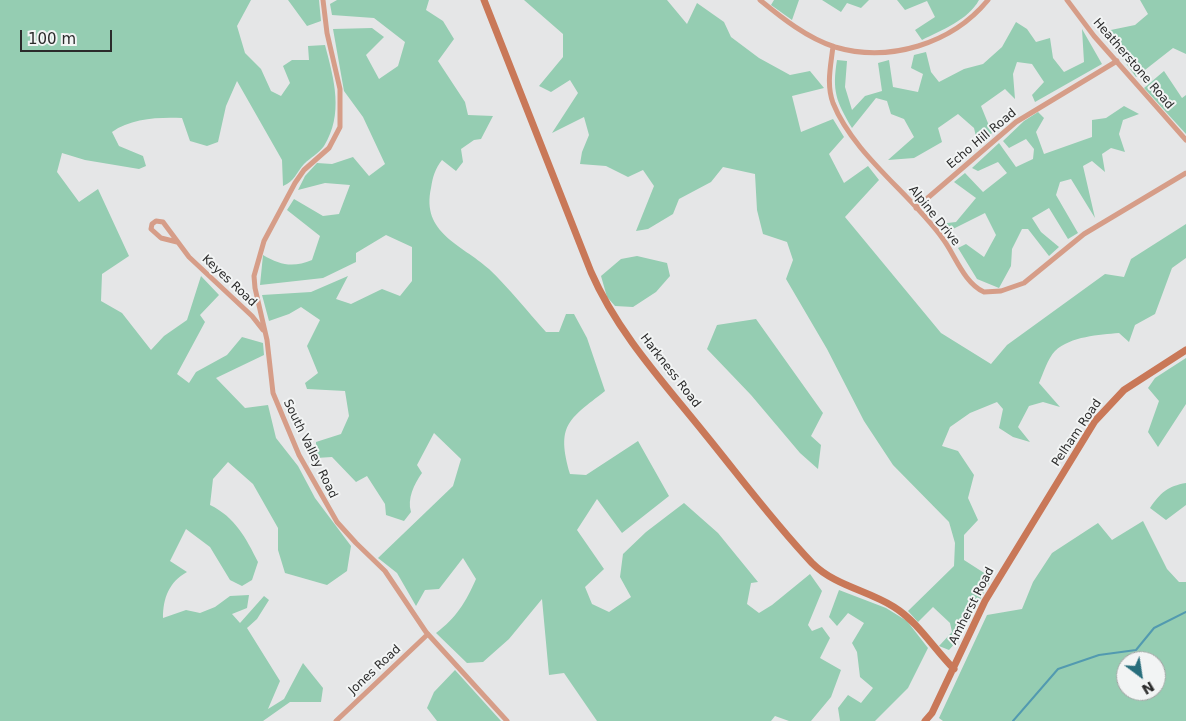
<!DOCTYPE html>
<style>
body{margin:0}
#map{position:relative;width:1186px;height:721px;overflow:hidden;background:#e5e6e7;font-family:"DejaVu Sans",sans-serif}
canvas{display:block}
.north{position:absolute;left:1116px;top:651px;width:50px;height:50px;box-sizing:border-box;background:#f2f4f4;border:1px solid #a2a4a4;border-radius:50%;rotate:149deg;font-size:14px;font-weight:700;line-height:20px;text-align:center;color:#2b2b2b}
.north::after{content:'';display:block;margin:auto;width:18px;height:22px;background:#286e7c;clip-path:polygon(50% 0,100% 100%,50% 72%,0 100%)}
.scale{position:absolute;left:20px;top:30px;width:92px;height:22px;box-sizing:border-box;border:2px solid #2b2b2b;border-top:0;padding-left:6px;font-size:15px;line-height:18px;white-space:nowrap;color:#2b2b2b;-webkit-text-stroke:4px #f2f4f4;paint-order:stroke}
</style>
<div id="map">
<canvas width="1186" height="721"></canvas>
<div class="north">N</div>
<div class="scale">100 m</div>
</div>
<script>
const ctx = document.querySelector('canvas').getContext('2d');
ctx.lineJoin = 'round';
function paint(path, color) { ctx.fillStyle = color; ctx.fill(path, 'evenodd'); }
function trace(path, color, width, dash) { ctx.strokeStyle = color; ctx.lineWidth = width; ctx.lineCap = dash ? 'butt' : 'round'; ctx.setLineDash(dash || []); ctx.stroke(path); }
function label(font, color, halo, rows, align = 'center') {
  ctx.font = font + ' "DejaVu Sans",sans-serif'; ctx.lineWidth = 4; ctx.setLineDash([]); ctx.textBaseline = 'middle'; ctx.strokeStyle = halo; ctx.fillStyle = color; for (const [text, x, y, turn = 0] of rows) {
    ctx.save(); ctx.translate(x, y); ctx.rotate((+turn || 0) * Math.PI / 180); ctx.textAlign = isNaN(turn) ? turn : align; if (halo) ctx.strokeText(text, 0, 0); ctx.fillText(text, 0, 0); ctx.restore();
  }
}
paint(new Path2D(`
 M0 0H251L237 26 245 53 261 69 271 91 281 96 290 83 283 66 292 60H309L308 46 325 45C334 79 344 114 324 146 319 153 310 158 304 164 296 173 295 181 283 186L282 160 237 81 226 106 218 142 207 146 190 141 182 118C160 117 131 118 112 132L119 146 143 156 146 166 139 169 85 160 62 153 57 172 79 202 98 189 129 256 102 274 101 301 122 313 151 350 164 336 187 320 201 276 219 295 200 315 205 322 177 374 189 383 196 372 227 355 242 337 263 343 264 355 216 378 245 408 268 405 276 438 298 466 315 498 351 546 347 571 327 585 285 573 278 550V528L253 484 228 462 213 479 210 505C235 517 246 538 258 562L252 580 242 586 230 580 210 547 186 529 170 561 187 572C169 582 163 598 163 618L186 610 200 613 215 607 230 596 249 595 247 608 232 614 240 623 264 596 269 600 257 619 247 628 280 681 268 709 284 699 303 663 323 688 321 702H290L263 721H0Z
 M288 0H319L321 21 307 26Z
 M337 0H429L426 10 443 21 454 39 438 61 465 102 468 115 493 116 481 139 474 140 461 149 463 162 456 171 442 160C435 169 433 176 431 188 421 233 461 244 489 269 509 288 527 311 546 332H559L566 314H574L587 338 605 391C568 420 556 425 570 474L586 475 638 441 669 496 622 533 597 499 577 530 604 569 585 587 592 604 609 612 631 597 620 577 623 554 646 532 684 503 718 533 758 582 751 583 747 604 759 613 772 605 810 574 822 591 808 625 812 631 822 627 830 638 820 658 841 670 831 697 811 721H789L775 716 771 721H597L564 673 549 675 542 599 509 639 483 662 467 663 436 633C456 618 466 602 476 579L463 558 439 589 425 590 416 606 397 573 378 558 453 486 461 459 434 433 417 465 422 473C414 484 407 499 411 512L404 521 386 515 385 504 367 476 356 482 332 457 316 458V442L341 434 349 416 345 391 307 389 305 383 318 373 307 346 320 320 301 307 289 314 269 321 262 295 311 292 348 276 336 299 351 304 382 289 400 296 412 281V247L386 235 356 253V262L323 278 260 285 263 255C280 265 293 268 312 260L320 236 287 210 294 199 323 216 339 214 350 185 325 183 298 190 305 176 317 163 332 164 353 157 369 176 385 164 363 117 344 91 333 29 372 28 384 37 366 55 379 79 398 66 405 42 374 18 332 15 330 4Z
 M524 0H667L687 24 697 3 724 22 731 37 759 58 790 75 810 71 824 88 792 96 801 132 833 119 844 137 829 154 844 183 868 166 879 180 845 217 941 333 991 364 1007 345 1105 274 1124 277 1131 259 1186 224V258L1172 268 1155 314 1135 325 1129 342 1119 333C1099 335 1071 336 1055 351 1048 358 1043 374 1039 383L1060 407 1043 402 1029 406 1018 427 1030 442 1013 437 999 428 1003 409 997 402 970 413 950 427 942 446 958 451 974 475 968 498 978 520 964 535V560L992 578 957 641 949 650 939 646 952 632 950 623 933 607 918 622 908 611 954 566 955 543 949 522 893 465 864 421 827 349 786 279 793 260 787 242 763 234 757 210 755 174 723 167 711 182 679 199 673 214 648 229 636 231 654 186 643 170 628 177 606 166 580 164 582 152 589 135 584 117 552 133 578 93 570 80 551 92 539 86 563 57V34Z
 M774 0H799L792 20 771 5Z
 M822 0H869L861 8 847 3 841 12Z
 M897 0H979C968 20 942 30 922 40L915 30 935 17 927 1 905 10Z
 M1140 0H1186V54L1173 48 1136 77 1110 42 1106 31 1135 25 1148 14Z
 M1016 22 1027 29 1036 42 1050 38 1053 58 1064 72 1084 62 1082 29 1102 64 1035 102 1032 95 1044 82 1032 64 1017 62 1013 74 1015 99 1005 89 981 106 992 133 978 145 974 128 958 114 938 128 942 142 914 158 888 160 914 137 904 119 891 114 887 101 876 98 852 128C836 101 832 91 837 60L847 61 845 87 852 110 865 96 882 91 878 63 889 60 893 87 918 92 923 74 911 68 914 55 926 52 931 72 939 82 964 69 983 64 1002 47Z
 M1164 71 1182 98 1186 95V134L1144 88Z
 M1124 106 1139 114 1123 120 1119 134 1125 152 1111 148 1102 154 1105 172 1092 161 1083 166 1095 218 1071 179 1060 182 1056 195 1078 233 1068 239 1049 208 1032 218 1041 232 1059 247 1049 256 1028 229H1022L1012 249 1011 266 999 288 977 279 958 248 966 244 984 257 996 235 985 213 945 233 939 224 956 222 976 198 954 182 965 173 983 192 1007 173 998 162 978 171 972 168 999 143 1016 167 1033 159 1034 149 1026 139 1009 148 1003 141 1024 121 1038 112 1044 118 1036 132 1044 154 1092 137V120L1106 118Z
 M637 256 667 263 670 276 656 292 633 307 615 306 607 297 601 276 621 259Z
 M756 319 823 413 811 436 821 445 818 469 800 453 751 395 707 349 717 325Z
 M1186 358V404L1158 447 1148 432 1159 401 1148 388 1155 378Z
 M1186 483V505L1166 520 1150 508C1160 493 1168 486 1186 483Z
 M1143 521 1167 569 1179 582H1186V721H943L939 718 987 615 1022 609 1033 582 1052 553 1098 523 1112 540ZM1126 661H1156V691H1126Z
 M839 590 886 608 907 621 928 648 908 688 875 721H840L838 708 848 695 861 703 873 688 860 677 857 652 852 643 864 623 848 613 837 626 829 617Z
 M455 670 501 721H437L427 708 434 692Z`), '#95cdb2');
trace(new Path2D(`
 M1013 721 1058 669 1099 655 1136 650 1154 628 1186 612`), '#529ab0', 2);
trace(new Path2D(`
 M323 0 327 33 340 89V127L329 148 304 170 295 183 264 241 254 276 255 288 267 340 273 393 299 455 337 522 356 543 385 571 426 632 507 721
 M760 0C782 18 807 38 835 47 889 63 952 44 988 0
 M1067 0 1094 36 1186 140
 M833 46C831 65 826 84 833 103 854 155 910 193 943 239 955 255 964 283 984 292L1001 291 1024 283 1084 234 1186 173
 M916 208 1016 122 1117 61
 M177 242 161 238 151 229 152 224 156 221 163 222 189 257 252 316 263 330
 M336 721 428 634`), '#d69d88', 5);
trace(new Path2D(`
 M484 0 591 272C617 332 664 383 705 434 740 477 774 523 812 563 835 586 867 590 894 607 918 622 934 649 954 669
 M925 721 932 713 985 601 1095 421 1124 390 1186 350`), '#c97858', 7);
label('12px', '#2b2b2b', '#f2f4f4', [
 ["Heatherstone Road",1133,64,49],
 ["Echo Hill Road",982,139,-40],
 ["Alpine Drive",934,216,51],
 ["Keyes Road",229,281,43],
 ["Harkness Road",670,371,52],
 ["Pelham Road",1077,433,-56],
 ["South Valley Road",310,449,64],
 ["Amherst Road",972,606,-63],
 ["Jones Road",375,670,-43]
]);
</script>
